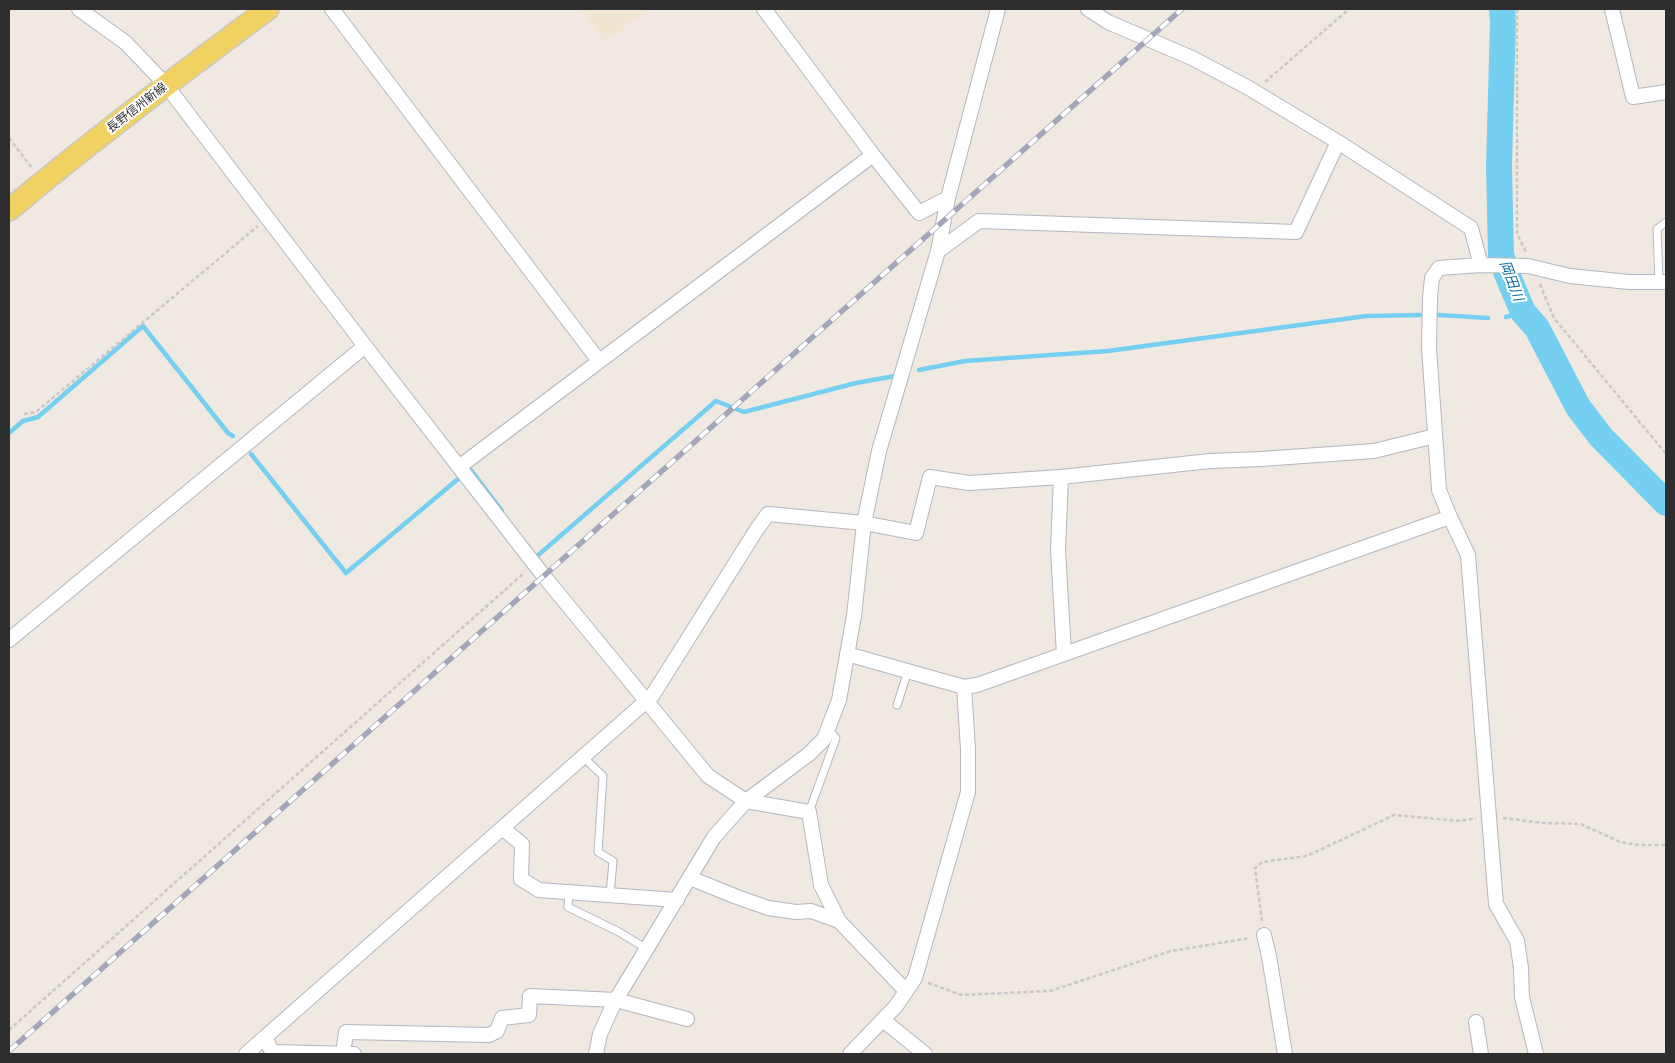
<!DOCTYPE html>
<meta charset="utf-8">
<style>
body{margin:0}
#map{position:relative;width:1675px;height:1063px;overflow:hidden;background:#efe9e1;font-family:Rubik,sans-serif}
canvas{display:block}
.frame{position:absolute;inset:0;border:10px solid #2e2e2e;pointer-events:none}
</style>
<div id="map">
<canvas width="1675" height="1063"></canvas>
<div class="frame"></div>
</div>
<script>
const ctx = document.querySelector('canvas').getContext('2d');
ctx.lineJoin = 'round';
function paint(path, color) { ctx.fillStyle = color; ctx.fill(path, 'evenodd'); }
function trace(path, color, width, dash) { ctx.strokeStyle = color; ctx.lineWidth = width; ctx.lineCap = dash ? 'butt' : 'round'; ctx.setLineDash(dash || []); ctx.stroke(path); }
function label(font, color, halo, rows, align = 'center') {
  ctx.font = font + ' Rubik,"Noto Sans JP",sans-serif'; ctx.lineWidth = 4; ctx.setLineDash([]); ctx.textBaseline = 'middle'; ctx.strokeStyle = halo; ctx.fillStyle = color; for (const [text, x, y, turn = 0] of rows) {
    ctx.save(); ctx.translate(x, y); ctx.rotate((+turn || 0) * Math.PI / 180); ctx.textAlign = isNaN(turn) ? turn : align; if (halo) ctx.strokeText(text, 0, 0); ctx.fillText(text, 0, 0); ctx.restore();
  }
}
paint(new Path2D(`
 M580 9H648L606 41Z`), '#f0e6d1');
trace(new Path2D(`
 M1439 315 1488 318
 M1506 317 1523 312
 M919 370 965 361 1108 351 1366 316 1421 315
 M9 433 23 421 38 417 143 326 228 433 233 436
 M251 454 346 573 458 479
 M471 470 502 511
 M533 553 536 557 716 401 744 412 856 383 895 376`), '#75cff0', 4.5);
trace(new Path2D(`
 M1502 9 1503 22 1499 166 1501 254 1507 274 1523 312 1537 328 1578 407 1601 437 1666 503`), '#75cff0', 26);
const service = new Path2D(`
 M1659 282 1657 229 1666 222
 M897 705 908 671
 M583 757 603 776 598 852 613 861 610 895
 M809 812 836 738 828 729
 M569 892 568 907 619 932 647 949`);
const minor = new Path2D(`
 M79 9 126 43 166 85 365 346 543 575 708 776 746 801 809 812 821 885 839 921 906 991
 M332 9 599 361
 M764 9 873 155 919 213 948 198
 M1088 9 1108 22 1192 58 1247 87 1338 142 1471 228 1481 265
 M1612 9 1633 97 1666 92
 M938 251 979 221 1296 232 1338 142
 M459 467 873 155
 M1061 477 1058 550 1064 654
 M9 640 365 346
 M847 654 964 687 977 685 1450 517
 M502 828 522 844 521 879 539 890 677 900
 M690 878 737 897 768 908 796 912 811 911 839 921
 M1264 935 1269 956 1285 1054
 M883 1020 925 1054
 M1476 1022 1481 1054
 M265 1037 272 1052 354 1054
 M246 1054 652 696 757 529 768 514 864 523 916 533 930 477 969 483 1061 477 1210 461 1261 459 1374 451 1435 436
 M343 1054 346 1032 489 1035 497 1031 502 1018 529 1015 530 996 616 1000 687 1019
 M596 1054 600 1034 614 1003 714 837 746 801 809 754 824 739 839 700 854 616 864 523 879 451 938 251 948 198 998 9
 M850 1054 896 1006 915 978 968 792V749L964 687
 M1536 1054 1522 997 1521 968 1517 941 1496 904 1468 555 1450 517 1439 490 1429 348 1430 297 1432 278 1439 268 1481 265 1528 266 1570 276 1629 282H1666`);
const primary = new Path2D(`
 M9 210C92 140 180 74 268 9`);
trace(service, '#b4b7c1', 9);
trace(minor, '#b4b7c1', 16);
trace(primary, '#c9c9c9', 24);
trace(new Path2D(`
 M1517 9V234L1526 252
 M1265 82 1349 9
 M9 138 32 168
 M1540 284 1554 318 1666 454
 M24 414 36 412 258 226
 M1503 818 1543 823 1581 824 1620 842 1639 845H1666
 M1262 921 1255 868 1262 862 1307 856 1394 815 1460 821 1476 818
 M928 983 962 995 1050 991 1171 951 1250 938
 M9 1030 524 573`), '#c9c9c9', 2.5, [4, 2.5]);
trace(service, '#fff', 7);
trace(minor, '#fff', 14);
trace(primary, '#f2d163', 21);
const rail = new Path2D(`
 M9 1051 1182 9`);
trace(rail, '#a3a6b8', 5.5);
trace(rail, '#fff', 4, [11]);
label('12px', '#2e2e2e', '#fff', [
 ["長野信州新線",137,108,-38]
]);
label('italic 14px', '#0d6fa3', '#fff', [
 ["岡田川",1511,281,69]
]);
</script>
